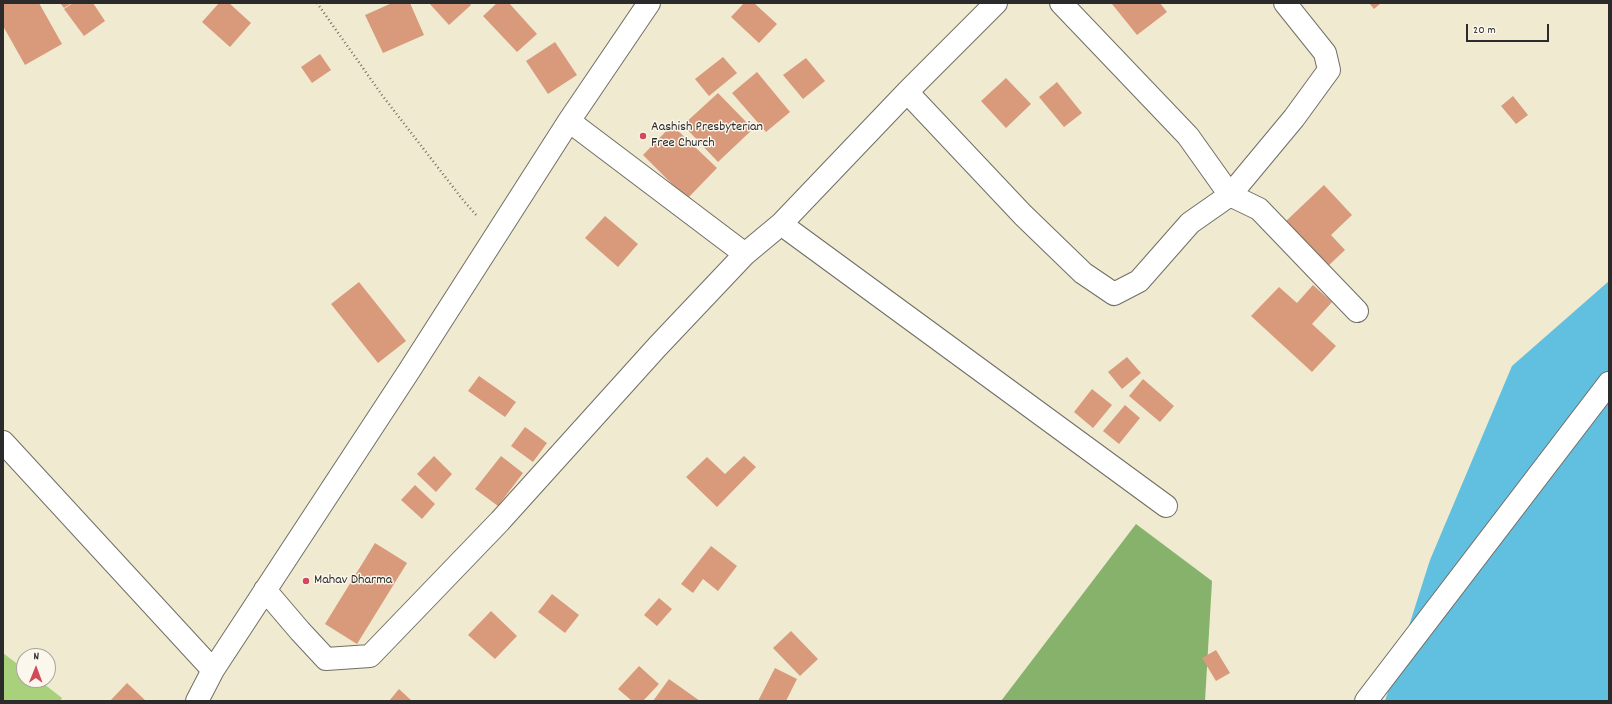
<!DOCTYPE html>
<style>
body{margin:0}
#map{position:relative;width:1612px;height:704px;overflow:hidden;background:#f0ead1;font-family:Dekko,sans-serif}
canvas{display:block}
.frame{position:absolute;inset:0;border:4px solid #2b2b2b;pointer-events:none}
.north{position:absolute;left:16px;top:648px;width:40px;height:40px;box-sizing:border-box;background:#fbf7ec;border:1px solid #a8a59f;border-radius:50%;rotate:1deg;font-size:11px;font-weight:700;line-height:16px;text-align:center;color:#2b2b2b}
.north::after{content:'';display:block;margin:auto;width:14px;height:18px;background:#d1495b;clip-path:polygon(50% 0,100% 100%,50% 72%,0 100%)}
.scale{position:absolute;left:1466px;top:24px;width:83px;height:18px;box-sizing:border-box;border:2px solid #2b2b2b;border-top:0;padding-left:5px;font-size:12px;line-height:14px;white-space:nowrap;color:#2b2b2b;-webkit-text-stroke:3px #fbf7ec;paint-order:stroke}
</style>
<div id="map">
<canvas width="1612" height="704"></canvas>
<div class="frame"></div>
<div class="north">N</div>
<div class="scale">20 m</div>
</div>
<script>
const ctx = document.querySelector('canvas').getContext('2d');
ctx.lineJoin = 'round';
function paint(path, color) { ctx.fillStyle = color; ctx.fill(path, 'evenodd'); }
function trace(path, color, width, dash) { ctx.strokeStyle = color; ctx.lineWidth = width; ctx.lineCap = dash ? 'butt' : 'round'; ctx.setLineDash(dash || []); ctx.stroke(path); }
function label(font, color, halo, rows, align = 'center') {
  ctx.font = font + ' Dekko,sans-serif'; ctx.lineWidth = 3; ctx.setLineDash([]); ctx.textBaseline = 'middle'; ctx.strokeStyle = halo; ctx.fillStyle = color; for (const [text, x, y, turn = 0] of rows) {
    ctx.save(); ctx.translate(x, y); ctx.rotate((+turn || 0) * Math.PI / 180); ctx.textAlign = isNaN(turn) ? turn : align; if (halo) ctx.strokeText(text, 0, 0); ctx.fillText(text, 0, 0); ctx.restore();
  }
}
paint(new Path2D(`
 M3 653 24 669V680H39L62 698 60 701H3Z`), '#a9d07b');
paint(new Path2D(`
 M1136 524 1212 581 1205 701H1001Z`), '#86b26b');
paint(new Path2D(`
 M1609 281V701H1385L1430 560 1512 366Z`), '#61bfdf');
paint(new Path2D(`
 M3 3H39L62 44 25 65 3 26Z
 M60 3H72L64 8Z
 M73 3H93L105 21 84 36 64 9Z
 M219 3H229L251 23 230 47 202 22Z
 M392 3H410L424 35 383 53 365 15Z
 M429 3H470L471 5 449 25Z
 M497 3H509L537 34 517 52 483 16Z
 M744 3H754L777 24 759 43 731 17Z
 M1113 3H1160L1167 12 1137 35 1112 4Z
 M1369 3H1381L1374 9Z
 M555 42 577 75 548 94 526 61Z
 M320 54 331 70 312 83 301 67Z
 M723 57 737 73 709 96 695 79Z
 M806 58 825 81 803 99 783 75Z
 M757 72 790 112 766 132 732 93Z
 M1006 78 1031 104 1006 128 981 101Z
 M1057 82 1082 113 1064 127 1039 97Z
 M718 93 753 129 718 162 683 125Z
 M1513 96 1528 115 1516 124 1501 106Z
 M672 125 717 168 687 199 643 155Z
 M1324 185 1352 215 1331 235 1345 250 1327 267 1285 222Z
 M605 216 638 244 618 267 585 238Z
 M359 282 406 341 378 363 331 304Z
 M1313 285 1332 302 1312 324 1336 346 1312 372 1251 316 1279 287 1297 303Z
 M1127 357 1141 373 1122 389 1108 372Z
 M479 376 516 402 505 417 468 391Z
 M1143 379 1174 406 1160 422 1129 396Z
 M1092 389 1112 405 1093 428 1074 412Z
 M1125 405 1140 418 1119 444 1103 431Z
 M525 427 547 443 533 462 511 446Z
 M434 456 452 474 436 492 417 474Z
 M501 456 523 473 498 506 475 489Z
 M744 456 756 467 717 507 686 477 707 457 725 474Z
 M415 485 435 504 422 519 401 500Z
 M375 543 407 563 357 644 325 624Z
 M711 546 737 566 718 591 703 579 693 593 681 584Z
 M552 594 579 615 565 633 538 612Z
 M659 598 672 609 657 626 644 615Z
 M491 611 517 636 495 659 468 635Z
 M791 631 818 659 800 676 773 648Z
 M1216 650 1230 673 1216 681 1202 658Z
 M639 666 659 684 643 701H632L618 689Z
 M775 668 797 679 786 701H758Z
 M669 679 700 701H653Z
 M127 683 146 701H110Z
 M399 689 412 701H389Z`), '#d89a7b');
const minor = new Path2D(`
 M1061 3 1188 136 1230 195 1294 118 1329 70 1325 53 1285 3
 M907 92 1023 215 1083 273 1114 294 1139 281 1190 223 1230 195 1259 209 1357 311
 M569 121 745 254 781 224 907 92 996 3
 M781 224 1166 506
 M3 442 213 670
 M265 590 300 631 326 659 370 656 500 521 657 347 745 254
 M197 701 213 670 409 371 569 121 649 3
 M1366 701 1609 383`);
trace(minor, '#706e65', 24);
trace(new Path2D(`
 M317 3 382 95 463 200 478 217`), '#706e65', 2.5, [1, 3]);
trace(minor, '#fff', 22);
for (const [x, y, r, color] of [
 [643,136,4,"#d1495b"],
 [306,581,4,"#d1495b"]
]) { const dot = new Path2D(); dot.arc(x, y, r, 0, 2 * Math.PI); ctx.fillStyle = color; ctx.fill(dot); trace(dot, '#fbf7ec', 1.5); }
label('14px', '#2b2b2b', '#fbf7ec', [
 ["Aashish Presbyterian",651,128],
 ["Free Church",651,144],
 ["Mahav Dharma",314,581]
], 'left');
</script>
